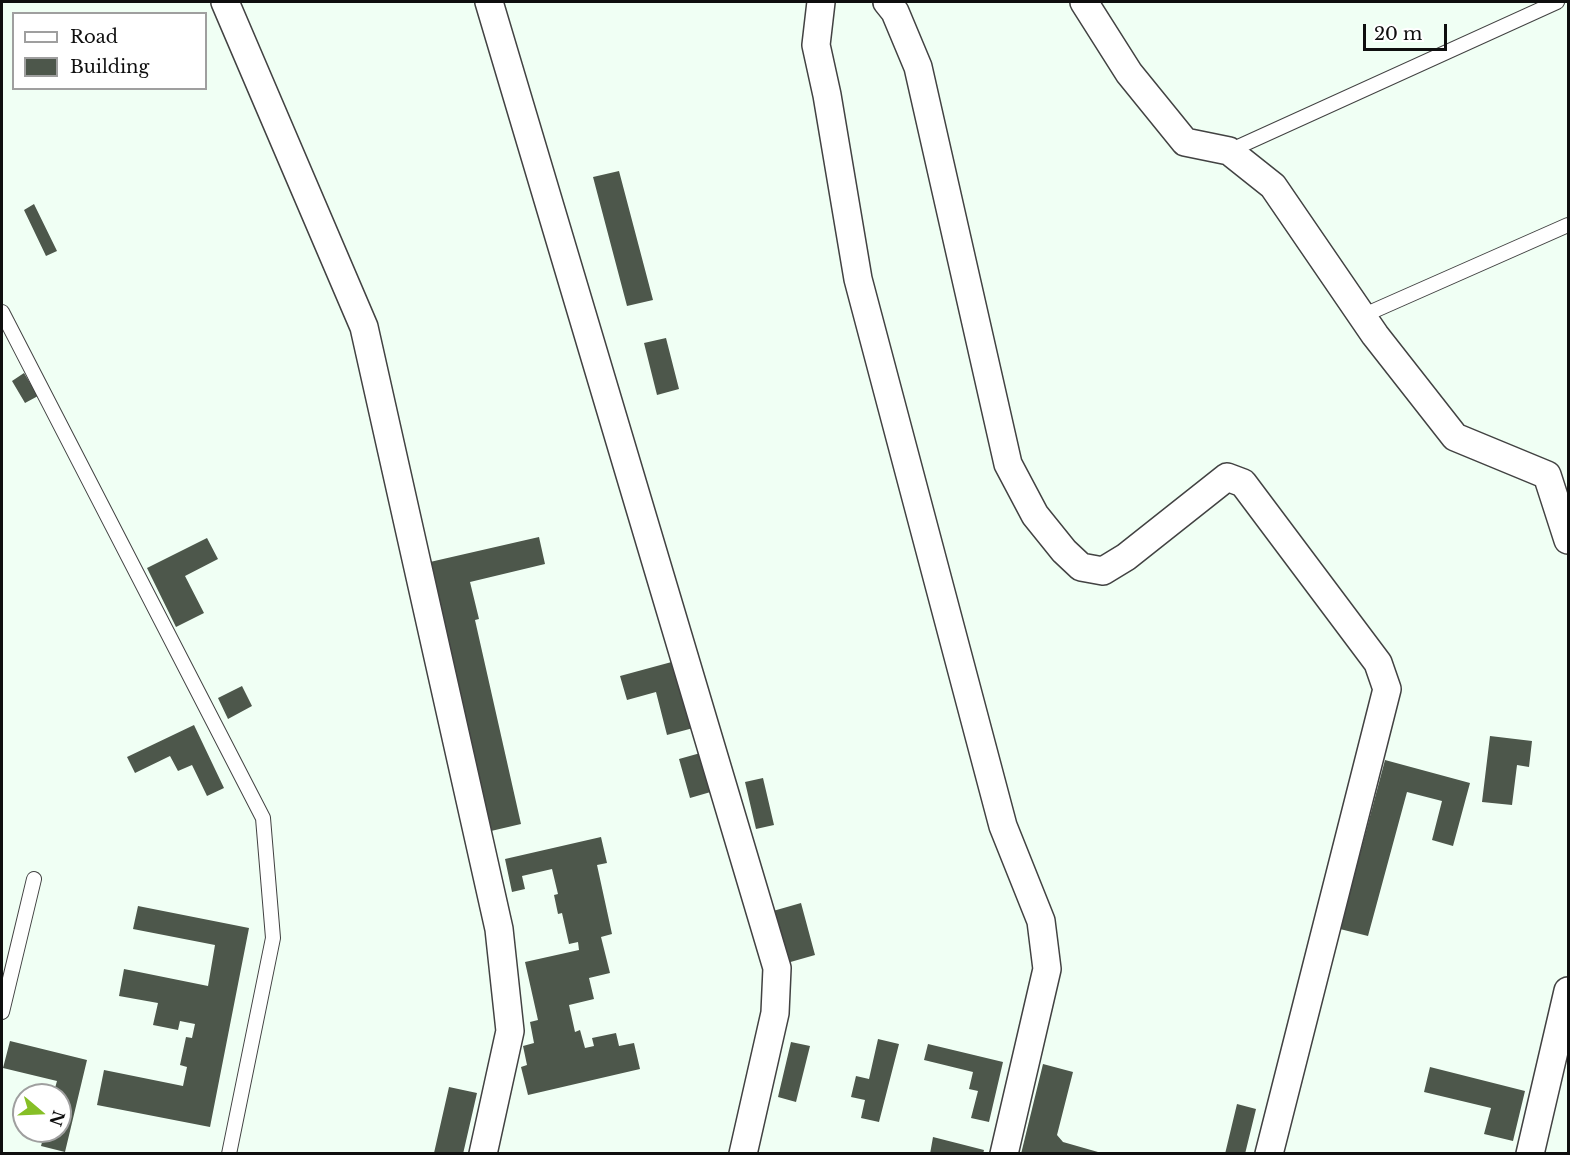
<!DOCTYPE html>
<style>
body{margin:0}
#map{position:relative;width:1570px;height:1155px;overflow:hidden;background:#f0fff4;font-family:"Libre Baskerville",serif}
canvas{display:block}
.frame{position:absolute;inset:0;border:3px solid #0f0f0f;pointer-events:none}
.legend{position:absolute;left:12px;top:12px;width:195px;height:78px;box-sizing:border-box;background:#fff;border:2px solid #9f9f9f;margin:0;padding:8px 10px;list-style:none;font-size:18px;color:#0f0f0f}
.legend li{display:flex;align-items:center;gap:12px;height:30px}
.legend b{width:30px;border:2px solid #9f9f9f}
.north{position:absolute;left:12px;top:1083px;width:60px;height:60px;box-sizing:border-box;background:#fff;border:2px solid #9f9f9f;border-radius:50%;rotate:109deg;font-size:16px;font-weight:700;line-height:24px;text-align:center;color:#0f0f0f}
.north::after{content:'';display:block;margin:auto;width:21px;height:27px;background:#86bf26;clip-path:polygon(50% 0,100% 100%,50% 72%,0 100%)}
.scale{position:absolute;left:1363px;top:24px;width:84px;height:27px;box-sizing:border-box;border:3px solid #0f0f0f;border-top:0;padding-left:8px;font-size:18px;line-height:21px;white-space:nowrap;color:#0f0f0f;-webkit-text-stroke:4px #fff;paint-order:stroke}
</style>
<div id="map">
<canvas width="1570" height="1155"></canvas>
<div class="frame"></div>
<ul class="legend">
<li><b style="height:8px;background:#fff"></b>Road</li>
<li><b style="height:16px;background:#4d574b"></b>Building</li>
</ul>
<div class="north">N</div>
<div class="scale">20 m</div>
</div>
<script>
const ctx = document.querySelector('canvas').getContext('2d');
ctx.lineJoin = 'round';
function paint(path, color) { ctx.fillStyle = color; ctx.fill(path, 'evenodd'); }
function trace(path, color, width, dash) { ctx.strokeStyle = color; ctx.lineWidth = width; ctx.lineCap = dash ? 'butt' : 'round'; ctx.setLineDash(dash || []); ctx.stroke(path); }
paint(new Path2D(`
 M619 171 653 300 627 306 593 177Z
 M34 204 57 251 46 256 24 210Z
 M666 338 679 389 657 395 644 343Z
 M24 373 38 396 25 403 12 381Z
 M539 537 545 564 470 582 479 619 475 620 521 824 491 831 430 562Z
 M207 538 218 559 185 576 204 613 176 627 147 568Z
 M679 660 697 727 667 735 656 692 627 700 620 676Z
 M242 686 252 706 228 719 218 698Z
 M194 725 224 788 207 796 192 765 178 771 170 756 135 773 127 757Z
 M1490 736 1532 741 1529 767 1517 765 1512 805 1482 802Z
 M704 752 714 791 690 798 679 759Z
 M1385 760 1470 783 1453 846 1432 840 1442 801 1407 792 1368 936 1340 929Z
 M763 778 774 825 756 829 745 782Z
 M601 837 607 863 597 865 612 934 601 937 610 973 589 978 594 999 569 1005 575 1032 580 1030 585 1048 594 1046 592 1038 616 1033 619 1046 634 1043 640 1069 528 1095 521 1067 527 1065 523 1046 534 1043 530 1022 538 1020 525 962 579 950 578 942 569 944 562 913 558 914 554 895 558 894 552 869 522 876 525 889 512 892 505 859Z
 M801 903 815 955 787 963 773 911Z
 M138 906 249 928 210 1127 97 1105 104 1070 183 1086 187 1067 180 1065 186 1037 192 1038 195 1024 180 1021 178 1030 153 1025 158 1003 119 996 124 969 208 986 215 945 133 929Z
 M878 1039 899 1044 879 1122 861 1118 865 1100 851 1097 856 1076 869 1079Z
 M10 1041 87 1060 65 1152 41 1146 45 1131H60V1095H53L57 1081 3 1068Z
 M791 1042 810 1046 796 1102 778 1097Z
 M928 1044 1003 1062 989 1122 971 1118 978 1091 969 1089 973 1072 924 1060Z
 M1043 1064 1073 1072 1057 1135 1063 1142 1105 1154H1021Z
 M1430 1067 1525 1091 1513 1141 1484 1134 1491 1108 1424 1092Z
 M449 1087 477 1093 463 1154 434 1153Z
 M1237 1104 1256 1109 1245 1154H1225Z
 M933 1137 984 1150 983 1154H930Z`), '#4d574b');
const service = new Path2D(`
 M1229 151 1557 2
 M2 312 263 818 273 938 229 1154
 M1362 316 1568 225
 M2 1012 34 879`);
const minor = new Path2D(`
 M225 2 364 327 499 929 510 1031 483 1154
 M489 2 777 968 775 1013 743 1154
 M821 2 816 45 827 95 858 279 1003 826 1041 921 1047 969 1004 1154
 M887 2 895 12 918 67 1008 464 1035 515 1064 551 1081 567 1103 571 1126 557 1227 477 1243 483 1378 663 1387 689 1269 1154
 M1084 2 1129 73 1185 142 1229 151 1273 186 1375 335 1455 437 1547 475 1568 540
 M1530 1154 1568 991`);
trace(service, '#424242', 16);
trace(minor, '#424242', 30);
trace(service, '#fff', 14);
trace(minor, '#fff', 27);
</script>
